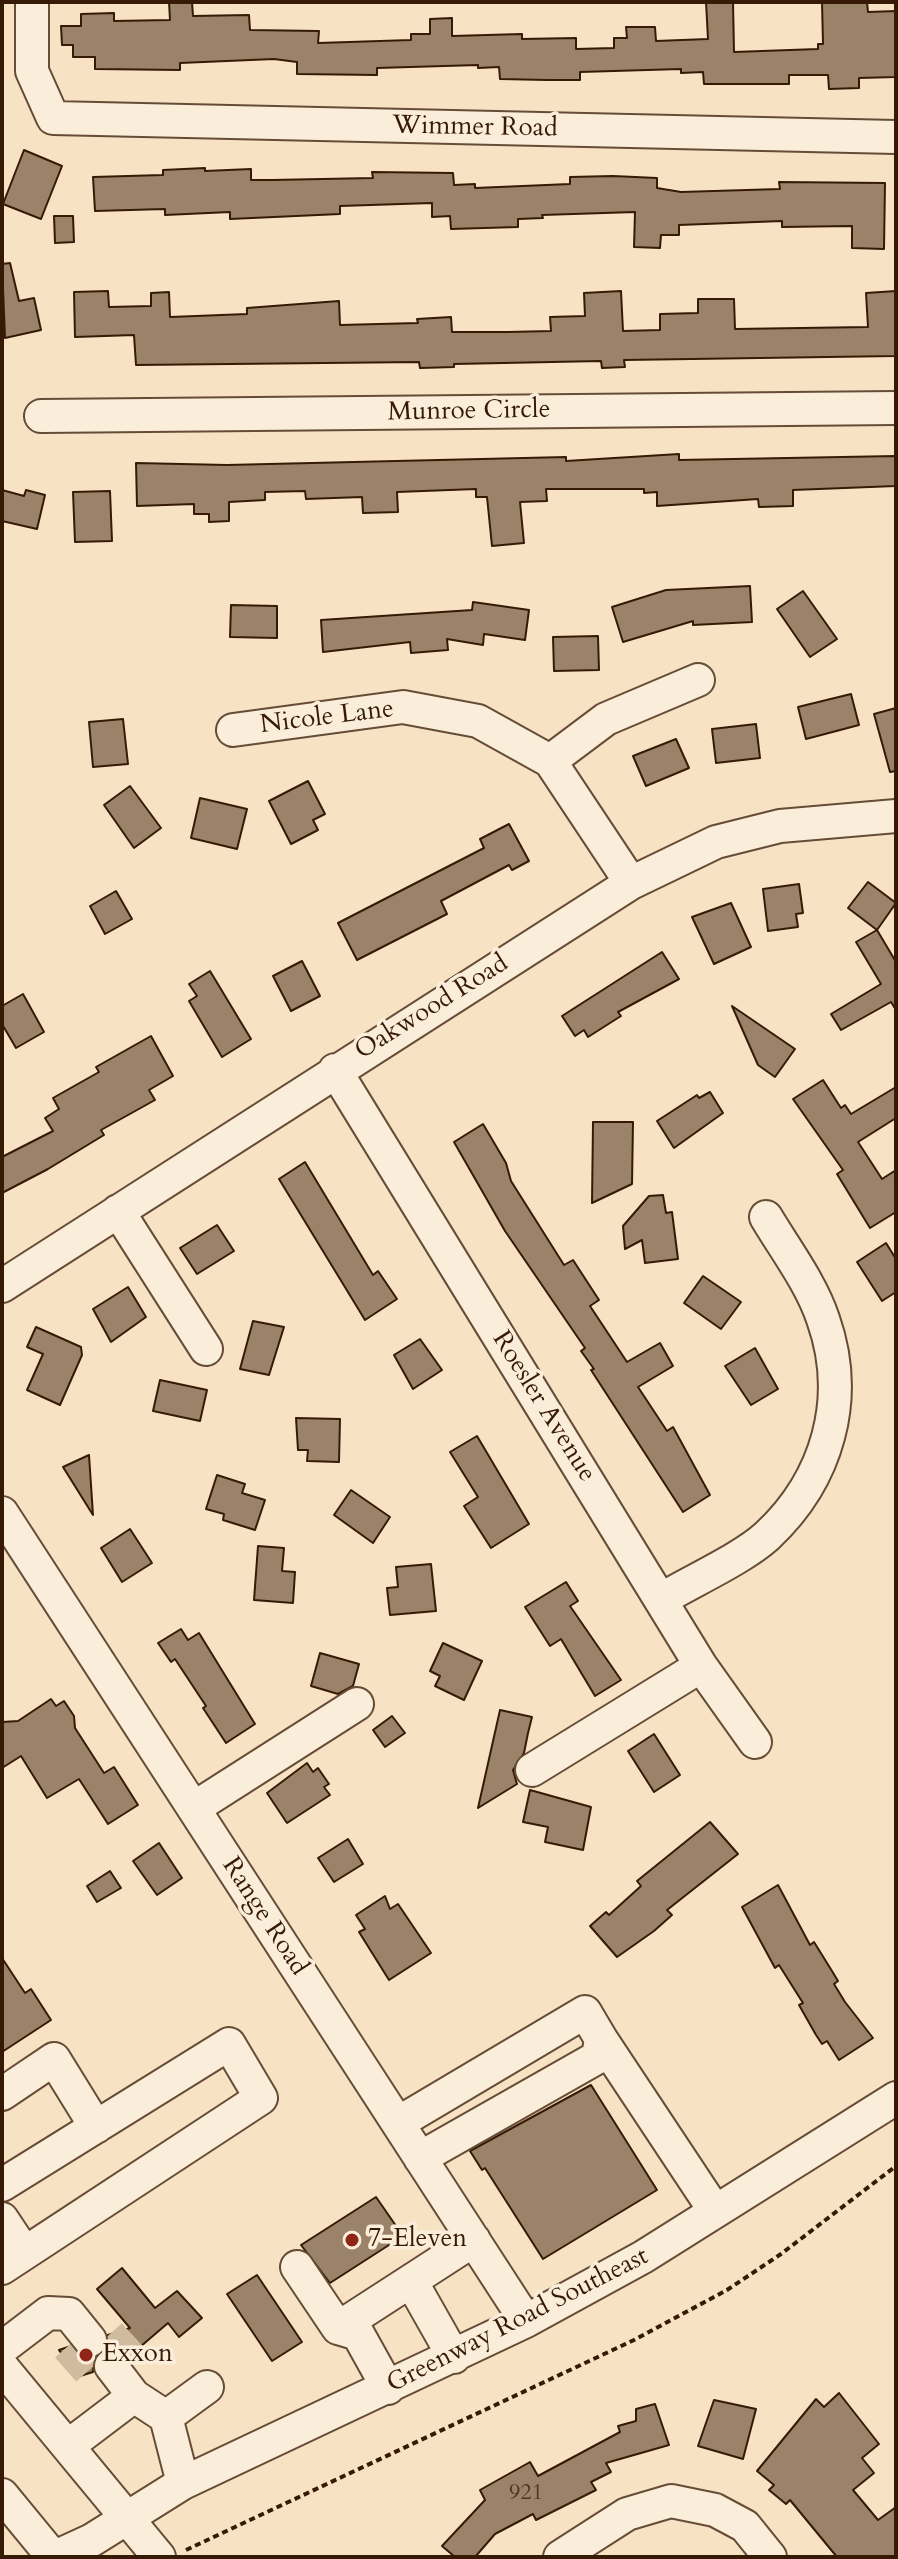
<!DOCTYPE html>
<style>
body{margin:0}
#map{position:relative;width:898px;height:2559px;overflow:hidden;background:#f7e3c4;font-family:Cardo,serif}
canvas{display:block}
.frame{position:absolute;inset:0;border:4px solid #361a06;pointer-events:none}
</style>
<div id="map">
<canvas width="898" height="2559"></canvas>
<div class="frame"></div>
</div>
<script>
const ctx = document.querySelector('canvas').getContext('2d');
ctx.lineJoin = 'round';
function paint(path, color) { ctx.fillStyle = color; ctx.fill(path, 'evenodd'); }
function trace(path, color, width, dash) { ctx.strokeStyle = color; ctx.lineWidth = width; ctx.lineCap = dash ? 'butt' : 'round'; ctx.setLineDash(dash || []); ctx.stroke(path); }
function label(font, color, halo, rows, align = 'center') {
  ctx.font = font + ' Cardo,serif'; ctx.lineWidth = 7; ctx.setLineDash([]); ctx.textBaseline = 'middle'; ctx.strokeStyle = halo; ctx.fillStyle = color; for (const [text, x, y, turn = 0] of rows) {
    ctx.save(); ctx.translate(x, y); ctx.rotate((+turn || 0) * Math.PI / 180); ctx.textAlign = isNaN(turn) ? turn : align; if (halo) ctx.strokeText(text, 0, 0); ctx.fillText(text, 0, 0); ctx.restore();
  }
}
const building = new Path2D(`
 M169 2H192L193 16 249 15 250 30 319 31 318 43 411 40V34H430V19L452 18V36L522 34V39L576 38V49L614 48V38H627L626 27H655L656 41 708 39 706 2H733L734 52 818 49V44H823L822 2H867L868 12 896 11V77L859 78V88L829 89 828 75H789V84H704L703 72 681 73V69L580 72V80H547L500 79 499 67 478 68V65L377 68V75L297 74V62L274 59 180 63V70L95 69V57H73V45H62L61 26H81V14L114 13V21L170 20Z
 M24 150 62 166 41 219 3 204Z
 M205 168V171L251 169V180H272L373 178 372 172 453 173 454 185 475 184V188L570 184V177L613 176 657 178V188L681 192 780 189 779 182 885 183 884 249 852 248V226L782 227V221L679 225V235H661L660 248 634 247 635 212 542 215 543 218 518 219V227L451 229 450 216 432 217V203L340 206V214L230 219V212L165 215V209L95 211 93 177 163 175V170Z
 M54 216H73L74 242 55 243Z
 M10 263 19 301 34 298 41 330 5 338 2 264Z
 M108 291 109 307 151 306V293L169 292 170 317 247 314V308L339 301 340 325 418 323 417 319 451 317 452 332H508L551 331 550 317 585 316 584 293 621 291 623 331 660 330V314L698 313V299H734L735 329 868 327 866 293 896 291V356L624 360 625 367 602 368 601 361 454 364V367L420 368 419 362 136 365 134 335 75 337 74 292Z
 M679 454V460L896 456V486L793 490V506L759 507 758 499 657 506V492L644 493V489H546L547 501 520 502 524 543 492 546 487 497H476V489L397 492 398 512 363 513 362 497 306 499 305 491 265 492V500L229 502V521L209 522V514H194V504L137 506 136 463 227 465 566 457V461Z
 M2 490 24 496 26 490 45 495 37 529 2 521Z
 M110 491 112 541 75 542 73 492Z
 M750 586 752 622 693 625V621L623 642 612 607 666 590Z
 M803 591 837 639 810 657 777 609Z
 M473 602 529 610 525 640 484 634 483 645 447 639 448 650 411 653 410 642 323 652 321 620 472 610Z
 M231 605 277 606V638L230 637Z
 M598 636 599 670 554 671 553 637Z
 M851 694 859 725 806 739 798 707Z
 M896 708V771L890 772 874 714Z
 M123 719 128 764 93 767 89 722Z
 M756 724 760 758 716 763 712 729Z
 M676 739 689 768 646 786 633 756Z
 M308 781 325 814 313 820 318 830 291 844 269 801Z
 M130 786 161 828 134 848 104 805Z
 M200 798 247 809 237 849 191 838Z
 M509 824 529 861 512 870 509 865 441 901 447 914 357 960 338 923 484 848 480 839Z
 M868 882 896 903 877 930 896 962V1010L891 1002 841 1030 831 1014 881 984 856 942 877 930 848 908Z
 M799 884 803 913 796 914 798 927 768 931 763 889Z
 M116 891 132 919 105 934 90 906Z
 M731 903 751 947 714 964 692 917Z
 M662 952 679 979 618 1012 621 1016 588 1037 584 1030 575 1036 562 1016Z
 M302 961 320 996 291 1011 273 976Z
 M210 971 251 1039 222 1057 189 1001 197 996 189 984Z
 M23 994 44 1032 16 1048 2 1024V1006Z
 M732 1006 795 1049 775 1077 758 1065Z
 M151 1036 173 1076 149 1090 155 1100 101 1130 104 1135 48 1169 2 1193V1157L53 1131 45 1118 59 1109 53 1098 99 1072 96 1067Z
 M823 1080 841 1108 845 1105 851 1114 896 1087V1118L858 1142 882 1179 896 1170V1212L870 1228 837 1174 843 1170 793 1099Z
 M710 1092 723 1113 674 1148 657 1121 697 1095 699 1098Z
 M593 1122H633L632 1184 592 1203Z
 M483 1124 506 1163 511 1181 564 1265 573 1260 599 1300 590 1306 627 1362 660 1343 673 1366 638 1387 667 1431 673 1427 710 1495 683 1512 591 1370 594 1369 581 1351 585 1348 505 1231 454 1142Z
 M305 1162 373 1275 378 1271 397 1299 365 1320 279 1179Z
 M663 1195 666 1213 672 1212 678 1259 645 1263 642 1240 625 1249 623 1226 649 1196Z
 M217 1225 234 1251 197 1274 180 1248Z
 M886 1243 896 1259V1292L882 1301 857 1262Z
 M703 1276 741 1302 721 1329 684 1303Z
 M128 1287 146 1317 111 1342 93 1309Z
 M253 1321 284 1327 269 1375 240 1369Z
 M36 1327 81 1347 82 1355 60 1405 27 1390 43 1354 27 1347Z
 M420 1339 442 1370 413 1389 394 1355Z
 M755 1348 778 1389 751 1405 725 1366Z
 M160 1380 207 1390 200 1421 153 1411Z
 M296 1418 340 1419 339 1462 307 1461 308 1450H298Z
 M477 1436 529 1524 491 1548 464 1506 478 1497 450 1452Z
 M89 1455 93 1515 63 1467Z
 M217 1475 245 1484 242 1493 265 1500 255 1530 223 1520 224 1514 206 1509Z
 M351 1490 390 1517 373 1543 334 1515Z
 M130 1529 152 1563 122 1582 101 1548Z
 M258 1546 284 1548 282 1571 295 1572 293 1603 254 1600Z
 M431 1564 436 1611 390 1615 387 1588 398 1587 396 1567Z
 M566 1582 578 1601 570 1606 621 1680 595 1696 561 1639 550 1646 525 1607Z
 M181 1629 188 1640 199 1633 255 1724 226 1743 203 1708 206 1706 175 1659 171 1662 158 1643Z
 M443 1643 482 1661 464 1700 435 1686 440 1676 430 1671Z
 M320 1653 359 1664 353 1686 338 1694 311 1686Z
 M51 1699 56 1706 64 1701 74 1716 75 1728 104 1773 114 1767 138 1805 108 1824 79 1779 47 1798 21 1756 2 1768V1722L18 1721Z
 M500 1710 532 1717 528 1733 524 1753 513 1770 517 1784 478 1808Z
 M392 1716 405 1733 385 1747 373 1730Z
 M654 1734 680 1775 654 1792 628 1751Z
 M307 1763 313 1772 318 1768 329 1784 324 1787 330 1795 287 1823 267 1793Z
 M530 1790 591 1807 583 1850 545 1842 548 1827 523 1822Z
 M710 1822 738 1854 667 1910 672 1915 654 1931 617 1957 590 1926 606 1912 609 1915 641 1886 637 1881Z
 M348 1839 363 1864 334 1882 318 1858Z
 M159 1843 182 1878 157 1895 133 1861Z
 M110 1871 121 1888 97 1902 87 1886Z
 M778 1885 810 1945 814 1942 832 1971 838 1981 834 1984 845 2002 873 2038 839 2060 827 2041 822 2044 816 2035 799 2005 803 2003 779 1965 775 1968 742 1907Z
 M385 1896 390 1909 398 1904 431 1953 389 1980 359 1932 365 1929 356 1915Z
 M2 1958 25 1993 31 1989 51 2020 2 2052Z
 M591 2085 657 2190 543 2259 485 2168 482 2170 470 2151Z
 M376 2197 403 2236 330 2283 301 2245Z
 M122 2268 155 2308 177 2291 202 2318 179 2337 168 2323 133 2353 137 2358 131 2360 119 2349 107 2348 108 2335 130 2328 97 2289Z
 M257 2275 302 2342 272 2361 227 2294Z
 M71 2346 82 2357 94 2359 93 2372 80 2376 59 2350Z
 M839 2393 879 2444 862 2458 874 2473 853 2490 878 2520 896 2507V2557H837L790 2500 786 2504 769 2490 774 2485 757 2471 816 2399 824 2407Z
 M714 2400 756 2409 743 2459 698 2446Z
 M655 2404 669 2445 606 2463 611 2472 591 2482 596 2490 536 2520 533 2514 495 2534 475 2557H455L442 2546 485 2500 480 2490 530 2462 538 2476 620 2432 618 2426 636 2421V2409Z`);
paint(building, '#9a8369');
trace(building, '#361a06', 2);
trace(new Path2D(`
 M110 2334 133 2359
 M67 2347 90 2373`), '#d0bb9e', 32, [32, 16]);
const minor = new Path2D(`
 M32 2V71L53 118 896 137
 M41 416 896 408
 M233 730 403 707 478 721 550 761 631 883
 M550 761 606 719 698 680
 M335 1070 701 1666 755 1742
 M118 1211 206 1349
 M2 1286 631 883 716 842 780 826 896 816
 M2 1513 526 2321
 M662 1599C692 1581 743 1558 767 1536 828 1479 851 1398 823 1319 811 1283 785 1249 766 1217
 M532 1770 701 1666
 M194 1808 357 1704
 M601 2039 715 2211
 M2 2094 54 2059 96 2127
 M398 2123 585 2012 601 2039 598 2057 420 2158
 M2 2185 229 2044 261 2098 2 2268
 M2 2219 24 2252
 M297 2267 338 2328 358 2334 388 2388
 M411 2281 454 2357
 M338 2328 474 2240
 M2 2348 48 2313 69 2314 90 2340
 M111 2366 134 2396 166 2417 183 2483
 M2 2367 159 2557
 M166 2417 207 2387
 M68 2446 134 2396
 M2 2495 53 2557
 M55 2557 92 2540 183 2483 526 2321 643 2257 896 2098
 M560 2557 627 2514 671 2501 715 2510 745 2526 770 2557`);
trace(minor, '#664c36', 36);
trace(new Path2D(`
 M186 2550 634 2340 727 2290 781 2254 896 2166`), '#361a06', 4, [6, 4]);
trace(minor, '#faedd9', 32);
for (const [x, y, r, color] of [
 [352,2240,8,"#8f2418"],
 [86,2355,8,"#8f2418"]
]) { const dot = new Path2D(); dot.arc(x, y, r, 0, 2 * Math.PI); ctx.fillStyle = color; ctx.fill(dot); trace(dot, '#faedd9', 3); }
label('22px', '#4f341f', null, [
 ["921",526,2494]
]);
label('26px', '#361a06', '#faedd9', [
 ["Wimmer Road",475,128,1],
 ["Munroe Circle",469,412,-1],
 ["Nicole Lane",327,718,-7],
 ["Oakwood Road",432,1008,-32],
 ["Roesler Avenue",543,1407,58],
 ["Range Road",264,1917,57],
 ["Greenway Road Southeast",518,2321,-27]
]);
label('26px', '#361a06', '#faedd9', [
 ["7-Eleven",368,2240],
 ["Exxon",102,2355]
], 'left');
</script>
